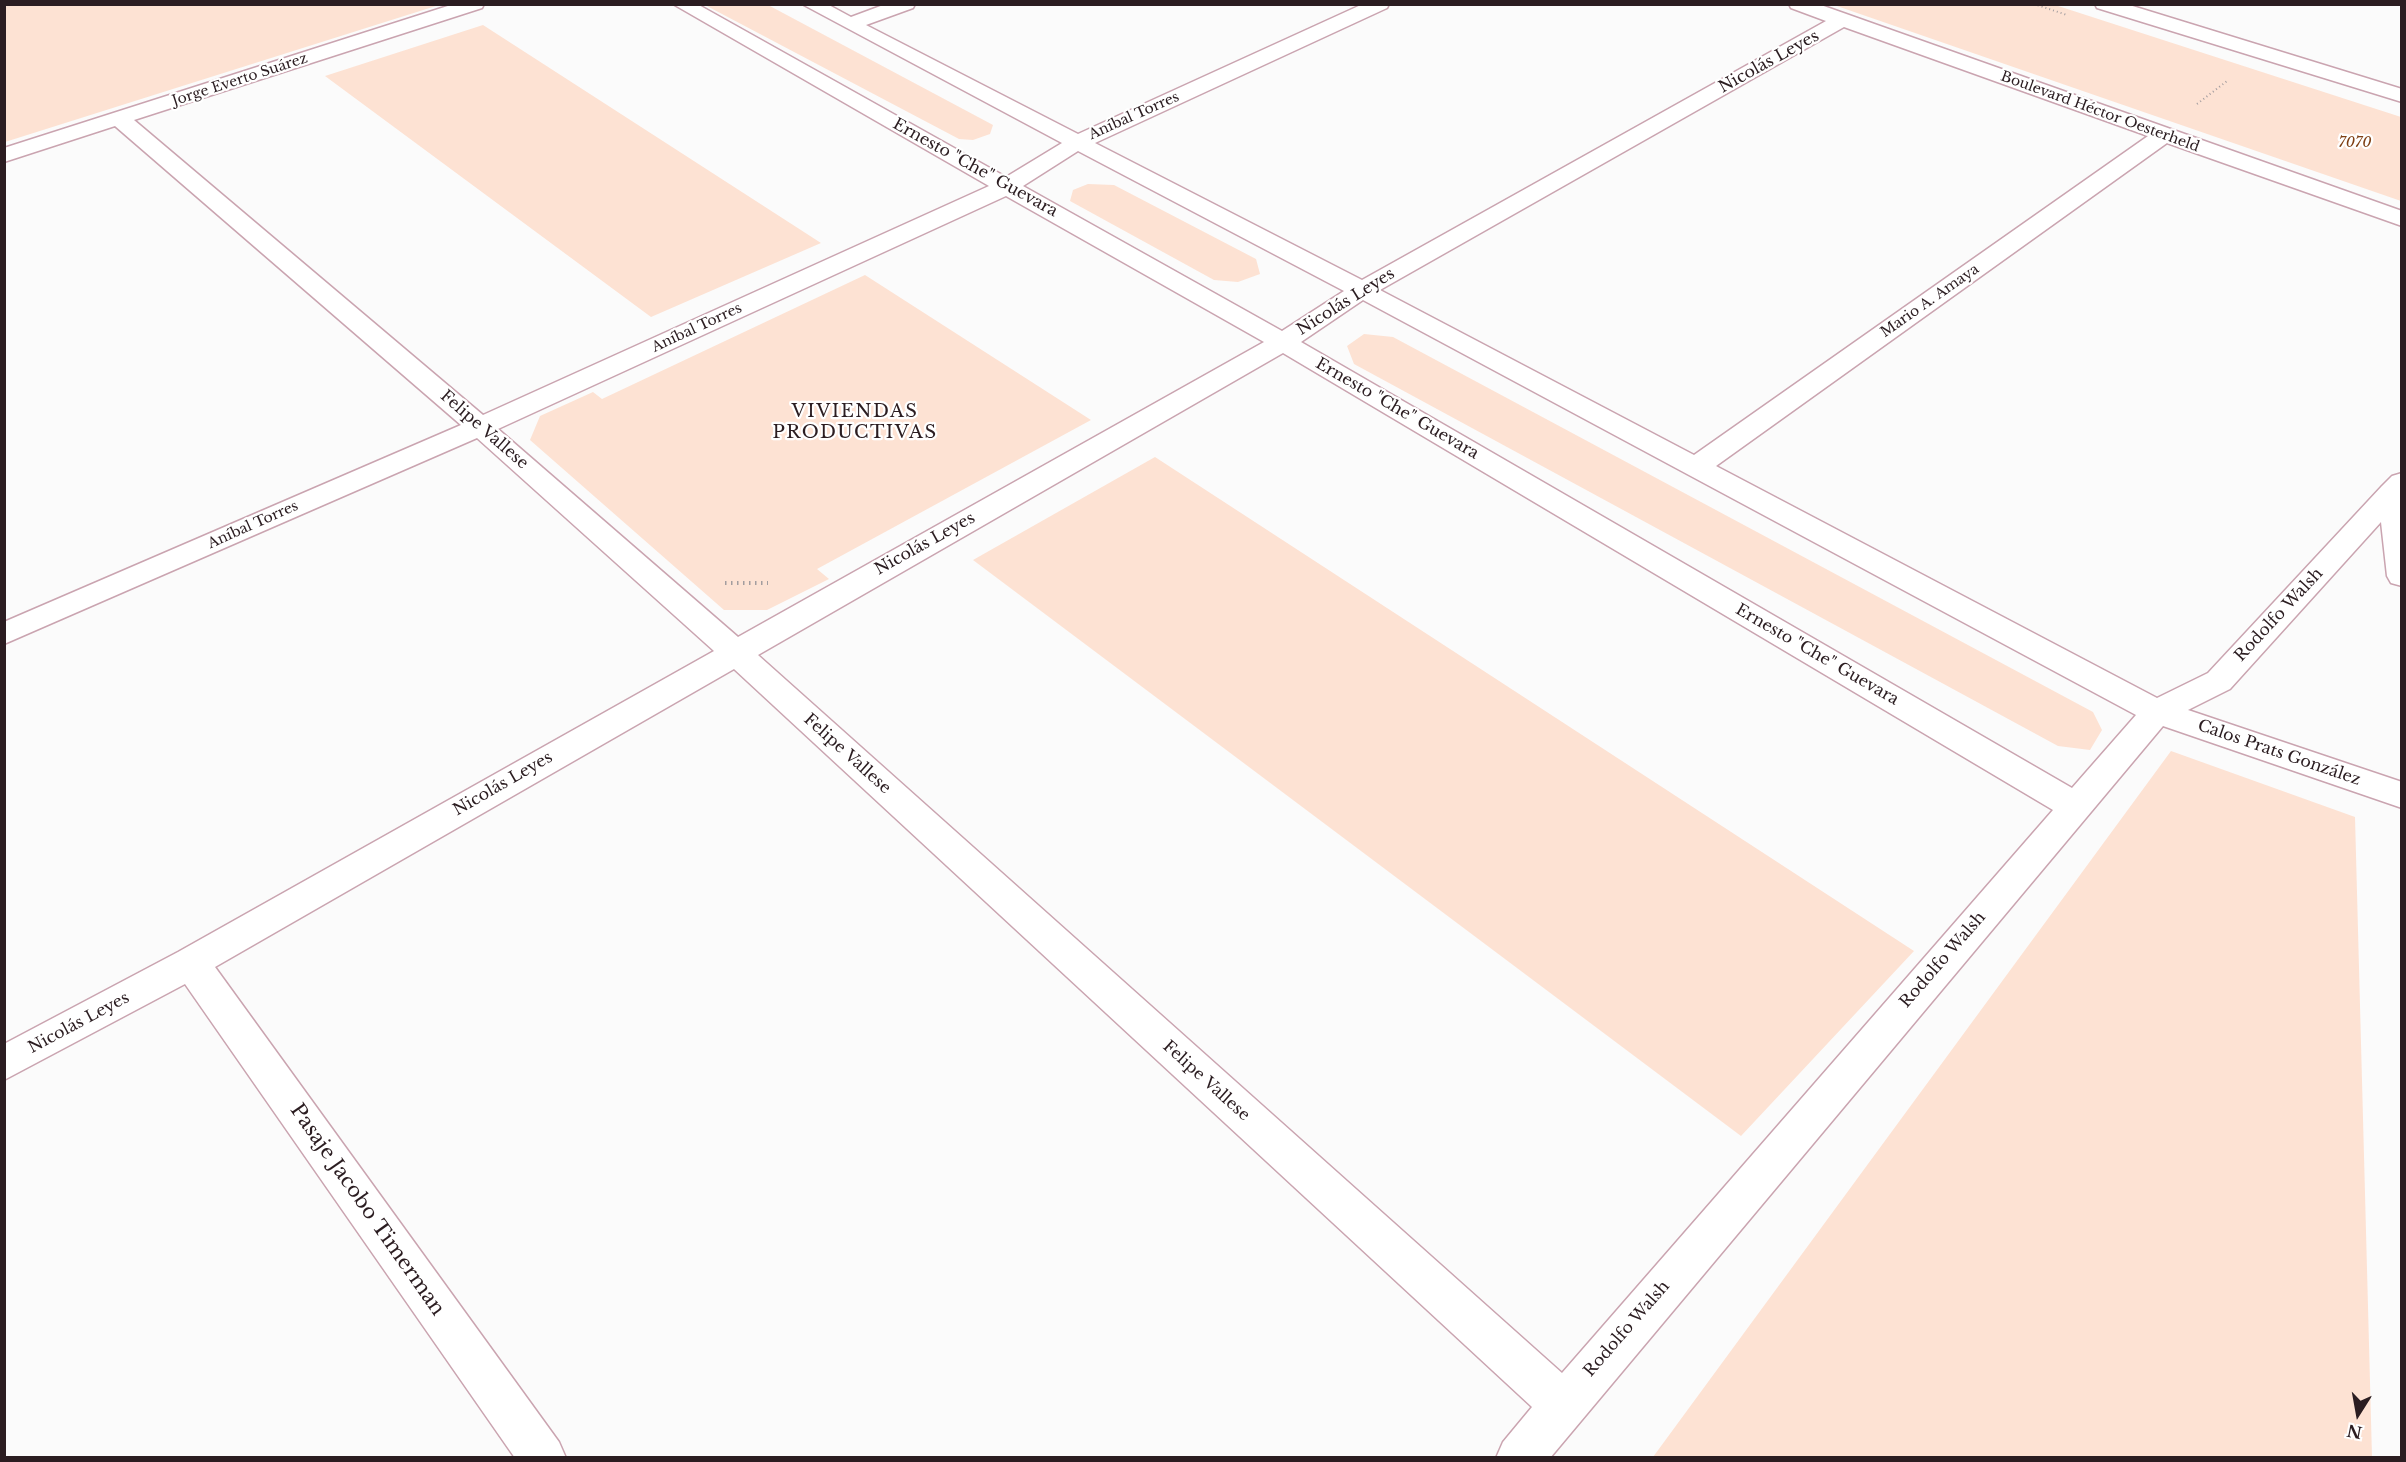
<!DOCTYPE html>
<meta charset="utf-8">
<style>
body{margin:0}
#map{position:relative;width:2406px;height:1462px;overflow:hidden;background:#fbfbfb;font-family:"Libre Baskerville",serif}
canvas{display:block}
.frame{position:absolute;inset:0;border:6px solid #2b1d21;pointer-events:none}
.north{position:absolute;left:2328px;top:1384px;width:60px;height:60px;-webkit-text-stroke:4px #fff;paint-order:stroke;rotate:191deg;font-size:16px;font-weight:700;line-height:24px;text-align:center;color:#2b1d21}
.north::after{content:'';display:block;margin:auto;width:21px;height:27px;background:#2b1d21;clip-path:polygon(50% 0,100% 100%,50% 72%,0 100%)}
</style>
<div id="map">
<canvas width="2406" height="1462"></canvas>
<div class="frame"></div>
<div class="north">N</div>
</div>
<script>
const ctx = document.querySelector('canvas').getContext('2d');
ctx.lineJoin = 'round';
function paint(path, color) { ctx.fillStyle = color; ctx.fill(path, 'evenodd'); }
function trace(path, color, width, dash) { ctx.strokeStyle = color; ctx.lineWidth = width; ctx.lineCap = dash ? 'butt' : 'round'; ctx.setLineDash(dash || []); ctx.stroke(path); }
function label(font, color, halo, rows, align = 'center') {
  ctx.font = font + ' "Libre Baskerville",serif'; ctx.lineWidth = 4.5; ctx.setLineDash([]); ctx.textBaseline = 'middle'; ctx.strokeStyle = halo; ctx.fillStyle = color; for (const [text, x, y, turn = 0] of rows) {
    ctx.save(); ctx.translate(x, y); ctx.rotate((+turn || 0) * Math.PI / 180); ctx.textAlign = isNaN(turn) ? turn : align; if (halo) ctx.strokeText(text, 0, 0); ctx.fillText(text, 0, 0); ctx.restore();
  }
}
paint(new Path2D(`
 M5 4H439V5L5 142Z
 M705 5H768L993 125 990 134 973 140 959 139Z
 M1834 5H2055L2401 117V201Z
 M483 25 821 243 651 317 325 76Z
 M1088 184 1114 185 1256 259 1260 274 1238 282 1214 280 1070 201 1073 190Z
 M865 275 1091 420 817 569 829 579 767 610H724L530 440 540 416 593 392 602 399Z
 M1364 334 1393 337 2093 712 2102 730 2090 750 2058 746 1354 364 1347 346Z
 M1155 457 1914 951 1741 1136 973 560Z
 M2171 751 2355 817 2372 1457H1653Z`), '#fde2d3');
const minor = new Path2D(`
 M454 4H484L482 8 134 120 483 415 989 186 673 4H697L1006 177 1062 143 802 4H827L851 17 886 4H915L913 8 866 25 1078 134 1363 4H1389L1387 8 1095 143 1362 280 1826 21 1791 8 1789 4H1818L2402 211V226L2167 143 1716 466 2157 698 2208 673 2382 486 2392 476 2402 473V586L2391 583 2387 576 2381 522 2230 689 2188 710 2402 782V808L2163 726 1550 1458H1496L1503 1442 1532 1407 734 669 215 967 559 1442 566 1458H515L185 984 4 1080V1044L178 952 714 651 477 438 4 644V622L461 425 115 126 4 162V148ZM1844 27 2148 136 1694 455 1380 290ZM1078 151 1344 291 1282 331 1023 186ZM1006 196 1264 342 738 637 498 429ZM1363 300 2136 715 2072 788 1301 342ZM1283 353 2053 810 1562 1373 758 655Z
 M2095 4H2126L2402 89V102L2097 8Z`);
trace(minor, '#caa4b0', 3);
trace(new Path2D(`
 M2034 4 2067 15
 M2197 104 2227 81`), '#a39d9f', 2, [1, 3]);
trace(new Path2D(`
 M725 583H768`), '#a39d9f', 4, [1.5, 4.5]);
paint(minor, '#fff');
label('14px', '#2b1d21', '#fff', [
 ["Jorge Everto Suárez",240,80,-18],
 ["Boulevard Héctor Oesterheld",2100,112,20],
 ["Aníbal Torres",1134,116,-24],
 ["Mario A. Amaya",1930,301,-35],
 ["Aníbal Torres",697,328,-25],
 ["Aníbal Torres",253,525,-24]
]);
label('italic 14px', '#7e3f13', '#fff', [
 ["7070",2355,143]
]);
label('16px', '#2b1d21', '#fff', [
 ["Nicolás Leyes",1769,62,-29],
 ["Ernesto \"Che\" Guevara",975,168,29],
 ["Nicolás Leyes",1346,302,-32],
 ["Ernesto \"Che\" Guevara",1397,409,30],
 ["Felipe Vallese",484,430,41],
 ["Nicolás Leyes",925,544,-29],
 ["Rodolfo Walsh",2279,615,-47],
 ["Ernesto \"Che\" Guevara",1817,655,30],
 ["Calos Prats González",2279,753,19],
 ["Felipe Vallese",847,754,42],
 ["Nicolás Leyes",503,784,-30],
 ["Rodolfo Walsh",1943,960,-49],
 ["Nicolás Leyes",79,1023,-28],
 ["Felipe Vallese",1206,1081,42],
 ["Rodolfo Walsh",1627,1329,-49]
]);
ctx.letterSpacing = '1.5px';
label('18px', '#2b1d21', '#fff', [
 ["VIVIENDAS",855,412],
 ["PRODUCTIVAS",855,433]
]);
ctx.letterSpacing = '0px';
label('20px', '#2b1d21', '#fff', [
 ["Pasaje Jacobo Timerman",367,1210,55]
]);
</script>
